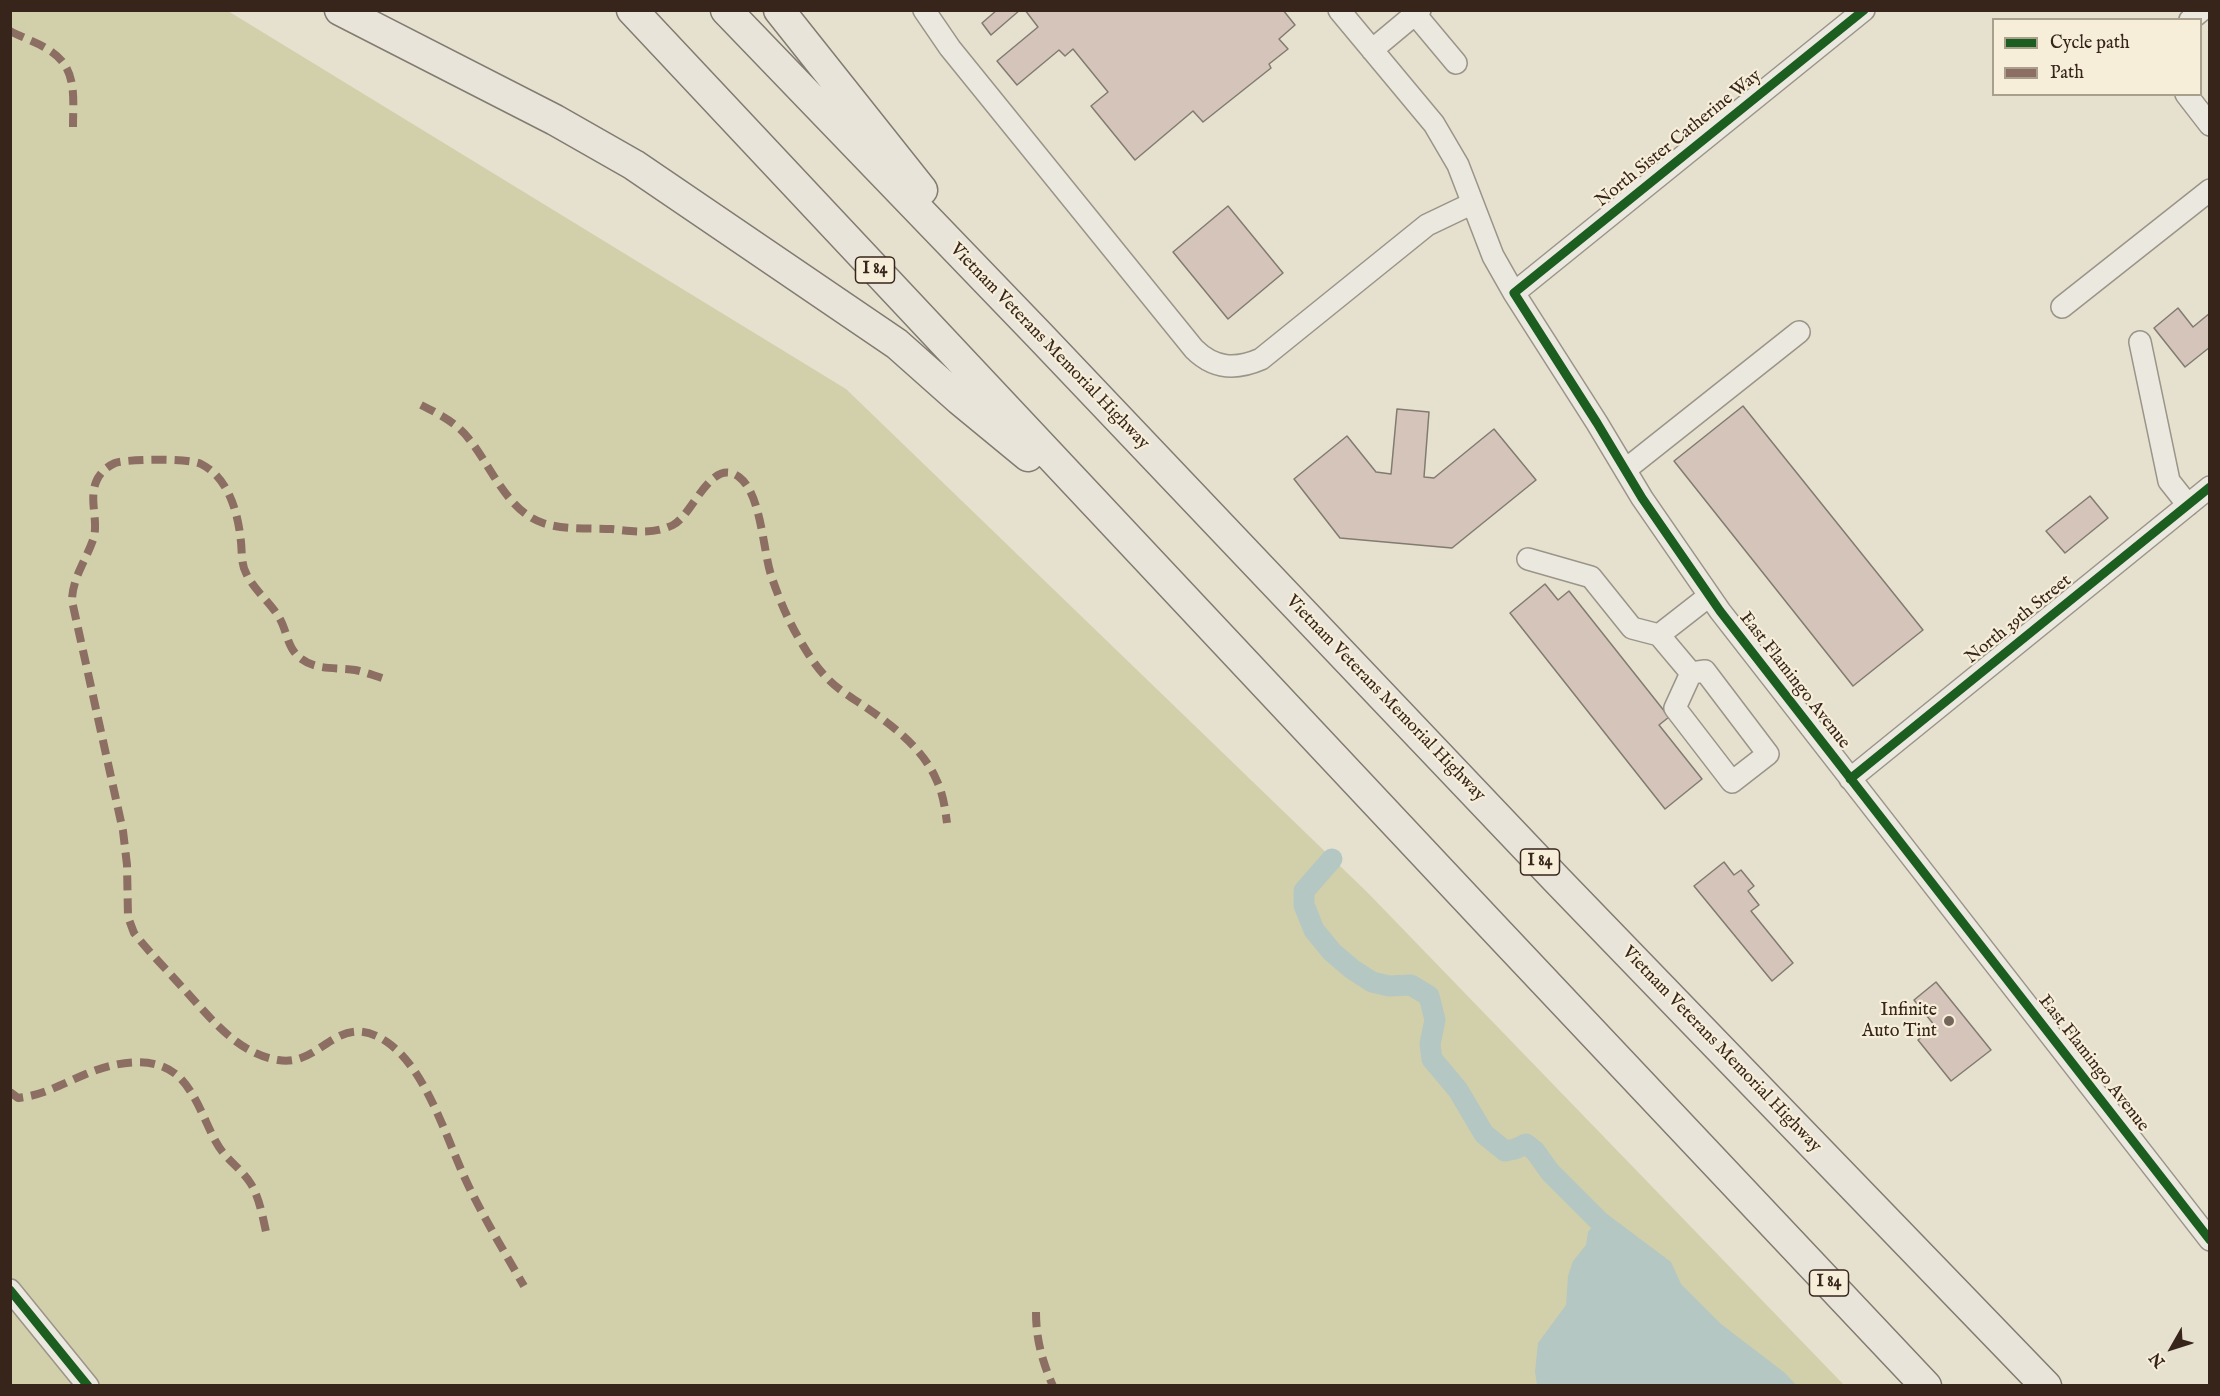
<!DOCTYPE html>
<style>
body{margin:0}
#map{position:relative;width:2220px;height:1396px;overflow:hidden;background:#e6e0ce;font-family:"IM FELL English",serif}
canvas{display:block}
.frame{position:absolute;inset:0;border:12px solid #37251c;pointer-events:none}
.legend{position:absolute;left:1992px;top:18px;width:210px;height:78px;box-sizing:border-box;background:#f6eed8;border:2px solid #aa9e8d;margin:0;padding:8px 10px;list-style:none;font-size:18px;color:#37251c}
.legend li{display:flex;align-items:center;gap:12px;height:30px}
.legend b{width:30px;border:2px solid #aa9e8d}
.north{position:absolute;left:2142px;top:1318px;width:60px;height:60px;-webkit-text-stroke:4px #f6eed8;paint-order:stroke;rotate:231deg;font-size:16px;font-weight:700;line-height:24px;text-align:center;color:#37251c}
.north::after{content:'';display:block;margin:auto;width:21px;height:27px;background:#37251c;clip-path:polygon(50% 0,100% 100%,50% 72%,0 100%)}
</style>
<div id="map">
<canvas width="2220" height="1396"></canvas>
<div class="frame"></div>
<ul class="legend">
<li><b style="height:8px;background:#1b5e20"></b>Cycle path</li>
<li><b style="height:8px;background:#8d6e63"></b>Path</li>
</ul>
<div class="north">N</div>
</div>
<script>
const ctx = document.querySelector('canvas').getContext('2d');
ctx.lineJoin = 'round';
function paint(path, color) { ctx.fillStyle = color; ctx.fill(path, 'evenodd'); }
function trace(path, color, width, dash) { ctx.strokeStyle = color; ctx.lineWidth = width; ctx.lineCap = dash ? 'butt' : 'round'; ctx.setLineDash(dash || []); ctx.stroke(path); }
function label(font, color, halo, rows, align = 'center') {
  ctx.font = font + ' "IM FELL English",serif'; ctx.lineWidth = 4.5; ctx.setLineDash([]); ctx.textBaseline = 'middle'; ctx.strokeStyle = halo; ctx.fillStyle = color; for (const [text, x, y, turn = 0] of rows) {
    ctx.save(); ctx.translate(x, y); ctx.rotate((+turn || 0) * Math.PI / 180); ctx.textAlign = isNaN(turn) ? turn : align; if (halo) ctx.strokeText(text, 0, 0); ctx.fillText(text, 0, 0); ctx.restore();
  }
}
paint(new Path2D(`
 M10 11H228L846 389 1368 893 1844 1385H11Z`), '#d2d0ab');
paint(new Path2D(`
 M1607 1214 1671 1262 1681 1284 1721 1324 1785 1373 1796 1385H1537L1535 1372 1538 1343 1566 1305 1568 1276 1573 1261 1586 1245 1588 1232 1598 1220Z`), '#b4c7c3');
trace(new Path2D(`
 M1332 859 1304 891V905L1314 930 1332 952 1352 969 1372 982 1389 986 1411 985 1429 996 1435 1020 1430 1044 1432 1059 1458 1090 1484 1134 1505 1151 1515 1149 1526 1144 1535 1151 1550 1172 1598 1220`), '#b4c7c3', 21);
const building = new Path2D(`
 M997 10H1020L991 35 982 23Z
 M1025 10H1283L1295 25 1279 39 1288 49 1269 64 1271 68 1203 122 1193 111 1135 160 1091 106 1108 92 1073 49 1065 56 1059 50 1017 85 997 61 1038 27Z
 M1228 206 1283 273 1228 319 1173 252Z
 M2178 308 2193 327 2210 313V347L2185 367 2154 328Z
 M1743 406 1923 630 1853 686 1674 461Z
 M1397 409 1429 412 1424 477 1434 478 1494 429 1536 480 1452 548 1340 538 1294 479 1347 436 1376 472 1391 474Z
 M2090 496 2108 518 2065 553 2046 531Z
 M1545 584 1558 600 1569 591 1669 717 1659 725 1702 779 1665 809 1510 613Z
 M1724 862 1734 875 1741 870 1754 886 1748 891 1759 905 1751 911 1793 963 1772 981 1694 886Z
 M1936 982 1991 1050 1951 1081 1918 1040 1935 1026 1914 1000Z`);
paint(building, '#d5c4b9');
trace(building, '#817b71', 1.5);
const minor = new Path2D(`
 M924 10 950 48 1194 349C1214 369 1236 370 1261 359L1427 225 1471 204
 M1339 10 1434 124 1458 165 1493 256 1514 293 1597 423 1642 498 1720 611 2210 1240
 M1415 14 1456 63
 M2190 20 2202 10
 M1372 50 1420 10
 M2186 94 2210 125
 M1514 293 1864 10
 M2062 307 2210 190
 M2140 342 2169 481 2188 505
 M1625 470 1799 332
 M1528 559 1591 577 1632 628 1659 635
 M1691 673 1705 671 1768 754 1732 782 1675 708 1691 673 1659 635 1709 596
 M1850 779 2210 487
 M10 1290 88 1386`);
const highway = new Path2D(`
 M340 10 555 120 634 165 897 344 960 400 1028 456
 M632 10 1492 926 1926 1386
 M726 10 1039 335 1557 880 2046 1386
 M779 10 922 190`);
trace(minor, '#9a9489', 24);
trace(highway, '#817b71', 33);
trace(minor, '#ebe8df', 21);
trace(highway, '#e8e4da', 30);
trace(new Path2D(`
 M10 31C23 38 37 42 49 50 78 68 73 97 73 127
 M421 405C439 414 457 423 469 439 491 466 507 511 543 523 564 530 589 528 611 529 632 531 652 535 673 525 693 515 711 456 739 477 761 493 763 550 771 575 778 596 787 618 798 637 807 652 815 666 827 678 838 690 854 699 867 708 893 726 923 749 936 779 943 793 945 808 947 823
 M382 678C373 675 364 672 355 670 336 667 315 671 299 657 288 648 287 633 281 621 272 603 254 591 246 573 241 564 242 551 241 542 238 513 229 478 201 464 190 458 126 459 115 463 106 467 99 474 96 482 89 500 98 519 94 537 87 559 72 578 72 601L123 831 127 865 128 917 134 933C149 952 166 969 182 987 210 1017 236 1053 278 1060 322 1068 337 1008 387 1042 429 1071 448 1146 471 1191 487 1223 506 1255 524 1286
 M10 1092 18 1098C44 1095 62 1084 86 1074 115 1062 157 1053 181 1079 197 1096 205 1122 216 1142 225 1159 241 1168 251 1184 260 1199 263 1219 267 1236
 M1036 1312C1036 1339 1042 1361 1053 1386`), '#8d6e63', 8, [15, 8]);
trace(new Path2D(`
 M1864 10 1514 293 1597 423 1642 498 1720 611 2210 1240
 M1850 779 2210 487
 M10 1290 88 1386`), '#1b5e20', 9);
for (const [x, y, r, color] of [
 [1949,1021,6,"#74665a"]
]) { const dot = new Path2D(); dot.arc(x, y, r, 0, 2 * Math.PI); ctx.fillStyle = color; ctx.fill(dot); trace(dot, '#f6eed8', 2); }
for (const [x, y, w] of [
 [875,270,39],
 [1540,862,39],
 [1829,1283,39]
]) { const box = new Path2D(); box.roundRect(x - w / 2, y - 13, w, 26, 4.5); ctx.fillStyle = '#f6eed8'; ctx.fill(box); trace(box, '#37251c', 1.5); }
label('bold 16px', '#37251c', null, [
 ["I 84",875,270],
 ["I 84",1540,862],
 ["I 84",1829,1283]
]);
label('18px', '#37251c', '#f6eed8', [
 ["North Sister Catherine Way",1679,139,-39],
 ["Vietnam Veterans Memorial Highway",1049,347,46],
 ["North 39th Street",2019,620,-39],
 ["East Flamingo Avenue",1794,681,52],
 ["Vietnam Veterans Memorial Highway",1385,699,46],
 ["Vietnam Veterans Memorial Highway",1721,1050,46],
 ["East Flamingo Avenue",2093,1064,52]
]);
label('18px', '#37251c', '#f6eed8', [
 ["Infinite",1937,1011],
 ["Auto Tint",1937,1032]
], 'right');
</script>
